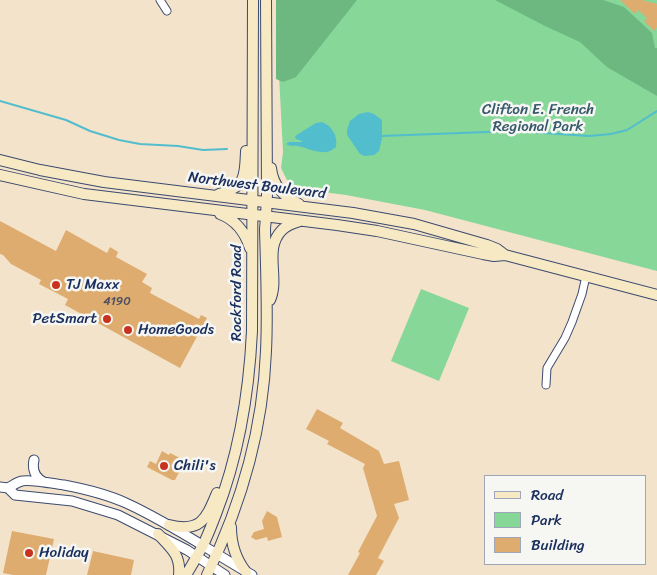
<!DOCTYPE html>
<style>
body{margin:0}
#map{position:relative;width:657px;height:575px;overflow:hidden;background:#f3e3cb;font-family:Sriracha,sans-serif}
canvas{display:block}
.legend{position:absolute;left:484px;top:475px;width:162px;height:90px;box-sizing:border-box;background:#f6f6f2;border:1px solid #9ea6b7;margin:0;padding:6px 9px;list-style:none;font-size:15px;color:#1b2f5e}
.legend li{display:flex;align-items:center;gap:10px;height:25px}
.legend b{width:25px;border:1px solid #9ea6b7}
</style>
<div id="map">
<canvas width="657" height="575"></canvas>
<ul class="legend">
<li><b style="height:6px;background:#f7e9c3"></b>Road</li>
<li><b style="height:14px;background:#86d798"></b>Park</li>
<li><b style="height:14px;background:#deac6f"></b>Building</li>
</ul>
</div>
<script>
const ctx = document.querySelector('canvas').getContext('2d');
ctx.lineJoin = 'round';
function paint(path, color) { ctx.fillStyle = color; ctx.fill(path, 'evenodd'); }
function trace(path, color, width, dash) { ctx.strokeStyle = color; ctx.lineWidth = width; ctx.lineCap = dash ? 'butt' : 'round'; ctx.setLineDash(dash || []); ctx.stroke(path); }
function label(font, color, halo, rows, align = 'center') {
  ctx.font = font + ' Sriracha,sans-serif'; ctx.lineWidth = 5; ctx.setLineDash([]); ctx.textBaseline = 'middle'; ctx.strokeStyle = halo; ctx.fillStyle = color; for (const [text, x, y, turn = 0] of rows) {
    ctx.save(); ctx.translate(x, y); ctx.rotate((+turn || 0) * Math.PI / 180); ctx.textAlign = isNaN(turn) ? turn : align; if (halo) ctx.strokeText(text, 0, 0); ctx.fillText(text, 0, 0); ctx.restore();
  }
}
paint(new Path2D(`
 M279 0H657V271L425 210 346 195 300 189 287 180 281 168 283 152 279 75Z
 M421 289 469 308 439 381 391 361Z`), '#86d798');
paint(new Path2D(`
 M276 0H357L296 77 283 82 276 79Z
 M495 0H603L624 7 652 33 655 48H657V96L607 67 580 42 545 26Z`), '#6cb880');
paint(new Path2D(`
 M368 112 374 114 382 120V138L379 151 374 155 365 156 360 154 347 135V130L350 121 359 114Z
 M322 122C332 126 338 136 336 147 333 149 330 152 326 152 318 153 309 149 302 147 296 145 291 147 286 144L289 142H302V141L296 139 295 136 316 123Z`), '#52bdcd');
trace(new Path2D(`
 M0 101 66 120 90 131 119 140 140 144 178 146 203 150 227 149
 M381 136 514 131 589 136 611 134 627 130 657 111`), '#52bdcd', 2);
paint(new Path2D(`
 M620 0H642L657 4V27L654 31 644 21 647 18 638 10 635 14Z
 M0 221 56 251 66 230 107 253 110 247 118 252 116 257 147 274 142 282 152 288 150 293 199 319 201 315 207 318 180 368 65 305 68 299 39 284 41 280 11 264 3 255 0 254Z
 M317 409 343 423 340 428 379 451 384 464 399 461 409 500 394 504 399 518 378 558 384 561 376 575H348L360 553 358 552 377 516 363 468 365 464 327 444 329 441 306 429Z
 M162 451 169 455 170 453 184 460V463L175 480H172L147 467 150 461 156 464Z
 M267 511 277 517 282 537 268 541 267 537 256 540 251 537 254 532 264 529 262 521Z
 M12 531 54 539 46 575H13L3 573Z
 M93 551 134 560 131 575H87Z`), '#deac6f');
const minor = new Path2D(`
 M160 0 167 11
 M546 385 547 368 565 338 572 322 582 294 586 276`);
const tertiary = new Path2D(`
 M34 460C32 469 35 478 44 482
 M0 487 8 488 15 495 72 501 118 515 187 550 225 575
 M8 488C12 486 17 482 22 481 29 479 56 484 64 485 85 489 106 494 126 503 170 523 210 551 252 575`);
const secondary = new Path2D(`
 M0 160 40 170 104 182 353 213 414 224 487 245 497 249 505 255
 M271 168C273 186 283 196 299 204
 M0 175 84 194 337 225 377 231 483 254 494 256 505 255 657 295
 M219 194C246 187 245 176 246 151
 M220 214C236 220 245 232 250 248
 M270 300C280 278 263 249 282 230 287 225 293 223 300 221
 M169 525C201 533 206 519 217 493
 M231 527C231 544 235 558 246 572
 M158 534C171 548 181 555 179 575
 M186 575C192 565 198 555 203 545 208 535 212 524 216 514 239 455 249 394 252 331L253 0
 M207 575C241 505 263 429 266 351 268 310 266 269 265 229L266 217 267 194 266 0`);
trace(minor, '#3b4a6e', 9);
trace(tertiary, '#3b4a6e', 11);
trace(secondary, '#3b4a6e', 12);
trace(minor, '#fff', 7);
trace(tertiary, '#fff', 9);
trace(secondary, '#f7e9c3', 10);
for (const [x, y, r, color] of [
 [56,285,5,"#c8321e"],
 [107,319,5,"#c8321e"],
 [128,330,5,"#c8321e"],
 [164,466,5,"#c8321e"],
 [29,553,5,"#c8321e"]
]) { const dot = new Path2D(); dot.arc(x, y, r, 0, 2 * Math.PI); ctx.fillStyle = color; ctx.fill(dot); trace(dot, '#f6f6f2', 2); }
label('12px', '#4c4e62', null, [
 ["4190",117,302]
]);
label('15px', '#36596c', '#f6f6f2', [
 ["Clifton E. French",538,110],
 ["Regional Park",538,127]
]);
label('15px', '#1b2f5e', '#f6f6f2', [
 ["Northwest Boulevard",257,186,7],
 ["Rockford Road",237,293,-90]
]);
label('15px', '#1b2f5e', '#f6f6f2', [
 ["TJ Maxx",66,285],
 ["PetSmart",97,319,"right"],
 ["HomeGoods",138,330],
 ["Chili's",174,466],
 ["Holiday",39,553]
], 'left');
</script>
